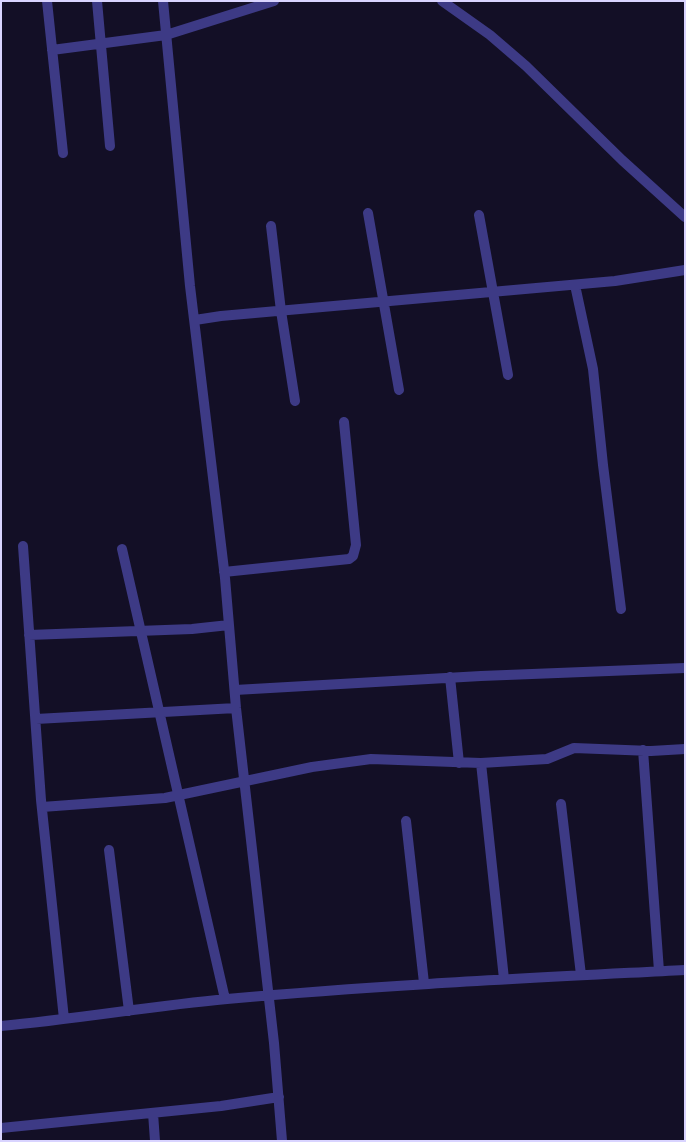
<!DOCTYPE html>
<style>
body{margin:0}
#map{position:relative;width:686px;height:1142px;overflow:hidden;background:#130f26;font-family:Commissioner,sans-serif}
canvas{display:block}
.frame{position:absolute;inset:0;border:2px solid #d9d4ff;pointer-events:none}
</style>
<div id="map">
<canvas width="686" height="1142"></canvas>
<div class="frame"></div>
</div>
<script>
const ctx = document.querySelector('canvas').getContext('2d');
ctx.lineJoin = 'round';
function trace(path, color, width, dash) { ctx.strokeStyle = color; ctx.lineWidth = width; ctx.lineCap = dash ? 'butt' : 'round'; ctx.setLineDash(dash || []); ctx.stroke(path); }
trace(new Path2D(`
 M47 1 63 153
 M97 1 110 146
 M163 1 190 286 225 578 236 708 274 1043 282 1141
 M442 1 490 35 526 66 622 160 685 217
 M52 50 166 35 274 1
 M368 213 399 390
 M479 215 508 375
 M271 226 281 311 295 401
 M575 285 593 369 603 465 621 609
 M195 320 221 316 615 281 685 270
 M23 546 41 800 64 1019
 M122 549 225 999
 M224 572 349 559 353 556 356 545 344 422
 M29 635 192 629 229 625
 M450 677 459 763
 M235 690 481 676 685 668
 M36 719 236 708
 M643 750 659 971
 M481 763 504 979
 M561 804 581 975
 M42 807 165 798 312 767 371 759 481 763 547 759 574 748 651 751 685 749
 M406 821 424 983
 M109 850 129 1011
 M1 1026C77 1019 151 1006 227 999 380 985 532 978 685 970
 M153 1113 155 1141
 M1 1128 221 1106 279 1097`), '#3d3a85', 10);
</script>
